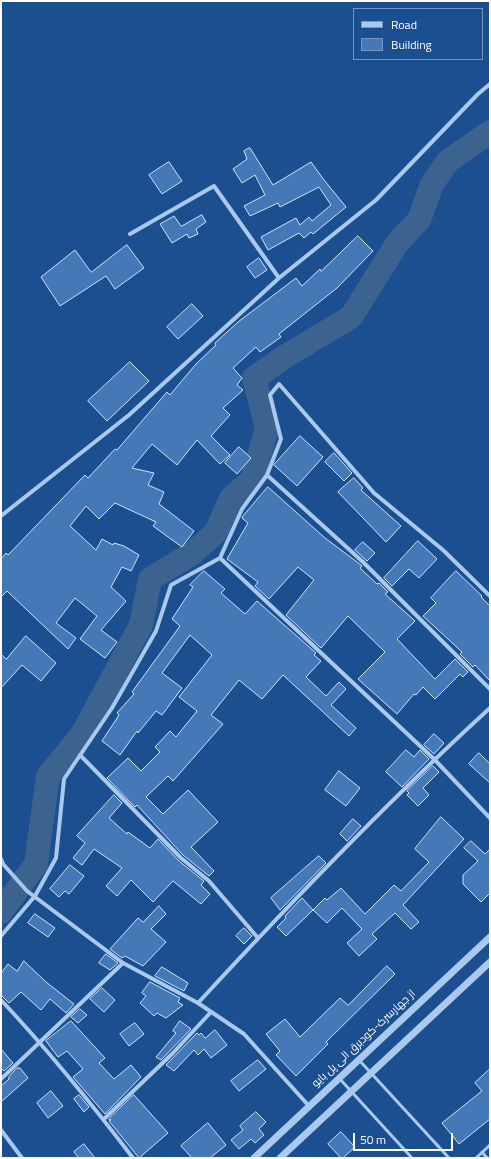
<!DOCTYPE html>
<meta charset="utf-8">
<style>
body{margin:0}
#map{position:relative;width:491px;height:1159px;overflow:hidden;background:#1b4f8f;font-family:"Titillium Web",sans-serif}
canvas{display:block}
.frame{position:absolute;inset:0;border:2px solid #fff;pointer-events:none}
.legend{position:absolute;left:353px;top:8px;width:130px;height:52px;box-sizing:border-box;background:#1b4f8f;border:1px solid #7695bc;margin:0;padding:5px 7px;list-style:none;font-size:12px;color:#fff}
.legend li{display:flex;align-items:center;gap:8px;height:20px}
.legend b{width:20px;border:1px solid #7695bc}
.scale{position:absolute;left:353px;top:1133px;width:100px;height:18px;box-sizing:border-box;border:2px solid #fff;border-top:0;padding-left:5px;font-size:12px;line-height:14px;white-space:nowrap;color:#fff;-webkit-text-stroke:3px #1b4f8f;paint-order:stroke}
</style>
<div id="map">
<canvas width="491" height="1159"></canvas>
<div class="frame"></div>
<ul class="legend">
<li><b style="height:5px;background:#a9c9ee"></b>Road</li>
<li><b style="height:11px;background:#4478b7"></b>Building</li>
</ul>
<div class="scale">50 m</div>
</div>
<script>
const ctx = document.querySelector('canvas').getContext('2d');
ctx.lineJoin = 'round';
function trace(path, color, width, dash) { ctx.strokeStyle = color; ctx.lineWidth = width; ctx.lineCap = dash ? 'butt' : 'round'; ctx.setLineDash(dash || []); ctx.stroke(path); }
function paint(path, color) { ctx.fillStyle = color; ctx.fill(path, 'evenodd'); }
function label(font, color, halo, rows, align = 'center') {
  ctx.font = font + ' "Titillium Web",Cairo,sans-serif'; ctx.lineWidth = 4; ctx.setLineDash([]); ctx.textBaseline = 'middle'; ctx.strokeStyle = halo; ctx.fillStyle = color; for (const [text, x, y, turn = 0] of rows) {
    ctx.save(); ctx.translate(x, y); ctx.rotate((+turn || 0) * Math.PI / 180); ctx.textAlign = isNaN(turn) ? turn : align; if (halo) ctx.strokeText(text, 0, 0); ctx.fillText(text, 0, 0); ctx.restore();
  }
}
trace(new Path2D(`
 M1 912 36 864 48 776 83 733 141 625 150 579 193 553 216 532 231 498 252 480 267 428 254 378 286 356 351 317 398 242 419 220 432 184 448 161 490 132`), '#3c6290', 24);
const building = new Path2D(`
 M250 148 273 185 311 162 324 180 346 207 313 234 311 232 304 238 299 233 268 250 261 237 296 218 300 225 309 217 312 221 331 205 319 187 280 207 278 203 250 216 244 206 265 195 255 175 242 183 233 169 247 159 244 151Z
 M169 162 182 181 162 194 149 175Z
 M202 215 206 222 196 229 198 234 189 238 187 234 172 243 160 224 174 216 181 226Z
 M358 236 373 251 337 288 279 334 281 337 260 352 256 347 233 368 242 378 237 385 243 390 223 408 230 415 211 436 230 455 220 464 197 440 177 465 152 444 132 468 154 473 148 485 164 492 159 504 194 531 182 547 153 526 156 522 115 503 99 519 86 506 70 526 96 550 102 539 113 545 114 543 124 546 139 555 131 571 122 567 111 587 126 601 101 630 117 642 105 658 80 639 97 616 75 598 56 623 76 638 68 649 7 591 1 597V559L6 553 8 555 85 475 88 478 115 449 117 450 167 392 170 395 196 364 216 345 215 343 238 322 296 278 302 286 320 269 321 271Z
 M127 245 144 268 115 289 106 276 60 306 41 277 75 250 91 272Z
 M259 258 267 270 255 278 247 267Z
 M192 304 203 316 178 339 167 327Z
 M130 362 149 381 107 421 88 401Z
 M300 436 323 457 297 486 274 465Z
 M239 447 251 458 237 474 225 463Z
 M334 453 352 473 344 481 325 462Z
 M354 478 363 488 361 490 401 526 386 542 338 492Z
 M268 487 325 538 361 565 362 566 360 568 377 584 379 583 388 592 385 594 415 621 397 639 435 679 455 659 468 672 463 677 460 674 435 699 423 687 416 695 414 694 397 714 358 679 385 652 348 616 321 648 286 615 314 580 298 567 269 599 255 586 258 582 227 559 248 523 242 518 243 516Z
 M418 541 437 559 419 578 409 569 392 586 384 578Z
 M363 542 375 553 367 561 355 550Z
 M204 571 225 589 221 593 245 614 257 601 316 653 314 655 321 661 306 677 326 696 339 682 346 689 331 705 356 728 349 736 283 675 262 699 239 680 211 715 223 724 173 781 168 776 146 797 163 814 188 790 218 822 191 847 214 871 209 876 183 855 137 805 135 807 107 778 128 758 141 771 160 752 155 747 170 731 176 737 197 711 179 697 212 655 190 635 162 673 182 688 162 715 156 711 138 733 137 731 120 755 102 741 119 715 117 713 134 694 132 692 180 626 172 619 193 587 190 585Z
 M456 571 482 596 481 597 490 606V681L475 665 473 667 460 654 462 652 423 616 436 603 431 598Z
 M26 636 56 663 41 681 22 665 1 688V654L6 659Z
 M434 734 444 743 434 754 424 745Z
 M406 750 414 757 420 750 429 759 402 787 386 772Z
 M479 753 490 764V783L469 764Z
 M433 766 439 772 423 788 429 795 418 806 407 795 409 793 407 791Z
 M339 771 360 788 346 806 325 790Z
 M114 795 122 803 109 818 127 834 128 832 150 848 158 839 179 861 204 881 201 885 210 894 201 904 173 881 153 902 131 880 117 896 106 886 122 868 94 849 82 865 73 858 85 843 77 836Z
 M441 817 464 839 403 905 419 922 411 929 395 913 372 934 377 939 359 956 347 943 362 929 342 908 327 923 313 910 286 936 277 927 286 918 285 916 302 898 313 910 325 898 327 900 341 888 365 914 394 885 401 891 429 862 415 849Z
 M353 819 361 826 347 841 340 834Z
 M471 841 485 854 490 849V893L481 902 463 884V875L478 861 464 848Z
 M319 856 326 863 280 910 271 898Z
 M70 865 84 876 69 894 65 891 59 897 50 889Z
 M159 906 166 914 151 929 166 942 143 966 125 956 122 958 110 949 138 918 143 922Z
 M35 914 55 928 48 937 28 923Z
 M244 928 252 936 244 944 236 936Z
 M106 954 118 963 110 970 99 963Z
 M24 961 46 982 74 1004 66 1013 50 999 41 1010 21 992 9 1003 1 995V973L8 964 17 971Z
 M387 966 395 974 326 1042 328 1044 296 1076 276 1055 280 1051 266 1034 285 1019 300 1037 340 998 348 1005Z
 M162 967 188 983 184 991 155 976Z
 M150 982 180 998 178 1002 183 1005 166 1018 157 1013 154 1016 140 1003 146 996 142 993Z
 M102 988 115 1000 104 1012 90 999Z
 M80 1009 87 1015 78 1023 71 1017Z
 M71 1021 105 1058 99 1063 114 1079 131 1065 141 1077 105 1114 73 1077 83 1069 67 1051 58 1057 46 1041Z
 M180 1021 191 1029 161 1060 156 1057 176 1033 173 1031Z
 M135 1023 144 1034 129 1046 120 1034Z
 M215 1030 227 1045 211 1058 204 1049 198 1055 194 1050 174 1071 166 1065 197 1033 199 1035 201 1033 205 1038Z
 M1 1049 13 1063 4 1071 1 1068Z
 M258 1060 266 1069 239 1091 231 1081Z
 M17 1068H20L28 1078 1 1102V1086L9 1079V1077Z
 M490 1069V1119L459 1144 442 1123 482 1091 475 1083Z
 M51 1091 63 1106 48 1118 37 1103Z
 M79 1095 89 1107 84 1112 74 1099Z
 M134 1095 168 1133 139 1158 109 1121 111 1120 109 1119Z
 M256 1112 266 1122 259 1129 264 1135 255 1143 251 1139 239 1149 231 1140 243 1130 240 1126Z
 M208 1123 226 1145 210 1158H192L181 1146Z
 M341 1132 355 1147 343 1158H341L328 1144Z
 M84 1144 95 1158H79L74 1152Z`);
paint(building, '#4478b7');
trace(building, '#cfe3fa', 1);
trace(new Path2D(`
 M359 1060 449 1158
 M339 1078 412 1158
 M482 1152 487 1158
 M476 1158 490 1145`), '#a9c9ee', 3);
trace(new Path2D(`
 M130 234 214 186 279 278
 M267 475 363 562 490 689
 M1 516 129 415 279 278 376 200 478 94 490 84
 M220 558 434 759 490 818
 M80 755 181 858 209 881 258 938
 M1 859 3 864 27 891 123 963 198 1003 244 1034 309 1106
 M1 936 35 896 56 858 64 779 112 708 156 631 171 585 220 558 242 509 267 475 281 439 270 395 279 384 374 493 443 550 490 596
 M1 1000C48 1050 91 1103 133 1158
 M198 1003C292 901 388 801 490 708
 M1 1079 123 963
 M104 1119 173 1053 211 1012
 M1 1130 22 1158`), '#a9c9ee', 4);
trace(new Path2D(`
 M254 1158 490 937
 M280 1158 490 962`), '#a9c9ee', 7);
label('11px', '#fff', '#1b4f8f', [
 ["از جهارسرک-کودبرق الی پل بایو",364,1039,-43]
]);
</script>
